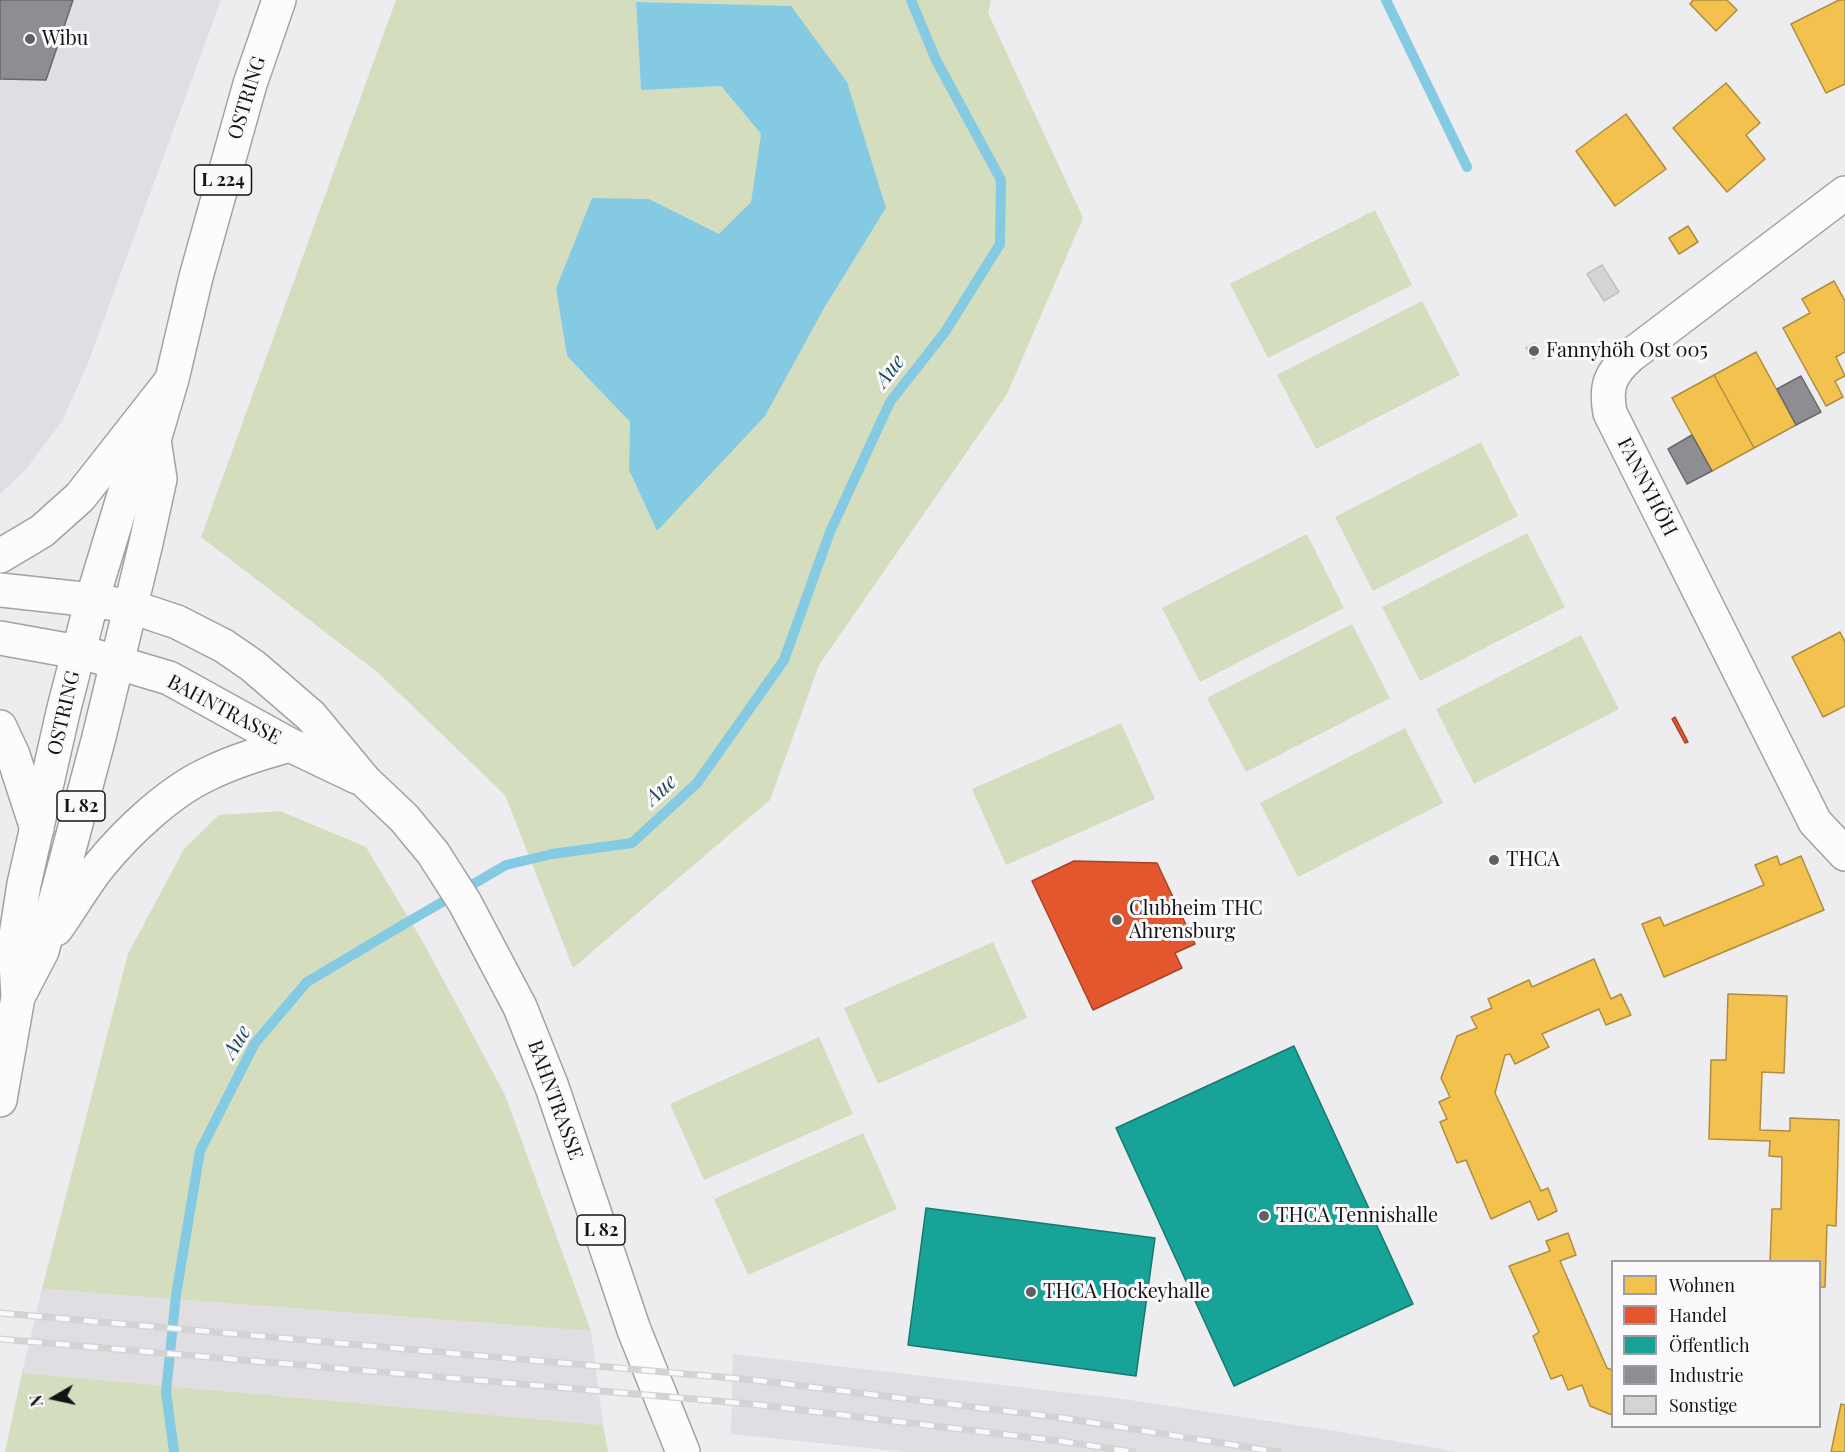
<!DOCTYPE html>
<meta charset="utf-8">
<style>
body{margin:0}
#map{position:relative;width:1845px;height:1452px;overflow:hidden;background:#edecee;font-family:"Playfair Display",serif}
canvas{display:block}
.legend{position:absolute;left:1611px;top:1260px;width:210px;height:168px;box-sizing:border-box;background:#fbf9fc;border:2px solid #9f9da0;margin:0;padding:8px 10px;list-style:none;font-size:18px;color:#151415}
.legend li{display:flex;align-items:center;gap:12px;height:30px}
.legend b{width:30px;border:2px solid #9f9da0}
.north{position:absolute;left:24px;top:1368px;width:60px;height:60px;-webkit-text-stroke:4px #fbf9fc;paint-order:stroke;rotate:261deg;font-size:16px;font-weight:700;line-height:24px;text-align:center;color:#151415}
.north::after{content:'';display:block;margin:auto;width:21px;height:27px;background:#151415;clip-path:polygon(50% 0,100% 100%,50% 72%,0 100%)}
</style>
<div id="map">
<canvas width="1845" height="1452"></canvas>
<ul class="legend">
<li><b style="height:16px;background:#f2c14e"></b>Wohnen</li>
<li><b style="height:16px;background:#e4572e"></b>Handel</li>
<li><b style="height:16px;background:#17a398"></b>Öffentlich</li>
<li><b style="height:16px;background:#8d8d92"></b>Industrie</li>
<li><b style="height:16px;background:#d5d4d5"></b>Sonstige</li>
</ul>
<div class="north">N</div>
</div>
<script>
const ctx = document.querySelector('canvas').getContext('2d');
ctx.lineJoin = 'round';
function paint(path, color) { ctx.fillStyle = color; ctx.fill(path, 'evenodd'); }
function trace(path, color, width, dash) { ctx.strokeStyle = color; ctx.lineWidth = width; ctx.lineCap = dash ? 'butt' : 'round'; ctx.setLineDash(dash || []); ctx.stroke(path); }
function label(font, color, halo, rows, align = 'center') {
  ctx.font = font + ' "Playfair Display",serif'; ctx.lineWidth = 6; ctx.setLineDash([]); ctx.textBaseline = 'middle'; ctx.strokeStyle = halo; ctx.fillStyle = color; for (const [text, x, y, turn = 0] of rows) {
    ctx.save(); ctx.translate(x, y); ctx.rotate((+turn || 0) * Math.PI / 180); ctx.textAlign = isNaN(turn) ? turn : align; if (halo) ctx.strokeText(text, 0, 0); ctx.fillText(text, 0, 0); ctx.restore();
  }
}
paint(new Path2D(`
 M0 0H221L86 368 62 421 27 468 0 494Z
 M42 1289 591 1331 603 1425 22 1373Z
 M733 1354 1123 1399 1342 1432 1458 1452H906L731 1434Z`), '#e1dee3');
paint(new Path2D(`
 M396 0H991L988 13 1083 218 1007 394 819 665 770 800 573 968 505 795 376 671 201 537ZM636 2 700 5 886 208 823 310 657 531 629 470 630 422 567 356 556 289 649 199 719 235 751 202 761 134 721 86 641 89Z
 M1375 210 1412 285 1268 358 1230 284Z
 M1422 301 1460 375 1316 449 1277 375Z
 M1481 442 1518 516 1373 591 1335 517Z
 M1527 533 1565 607 1420 681 1382 607Z
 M1307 534 1344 608 1200 682 1162 608Z
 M1352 624 1390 698 1246 772 1207 698Z
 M1581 635 1619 709 1474 784 1436 709Z
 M1121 723 1155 799 1006 865 972 789Z
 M1405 728 1443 803 1298 877 1260 803Z
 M280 811 366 847 423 942 505 1095 591 1331 42 1289 128 954 184 849 219 815Z
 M993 942 1027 1018 878 1084 844 1008Z
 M819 1037 853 1114 704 1180 670 1104Z
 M863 1133 897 1209 748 1275 714 1199Z
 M22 1373 603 1425 608 1452H5Z`), '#d5ddbf');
paint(new Path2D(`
 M636 2 791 6 847 82 886 208 823 310 765 416 657 531 629 470 630 422 567 356 556 289 592 198 649 199 719 234 751 202 761 134 721 86 641 90Z`), '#85cae3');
const homes = new Path2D(`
 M1693 0H1727L1737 10 1716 31 1690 4Z
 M1839 0H1845V84L1826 93 1791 24Z
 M1726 83 1760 123 1746 135 1765 159 1727 192 1673 128Z
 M1626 114 1666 169 1615 206 1576 151Z
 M1688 226 1698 242 1679 254 1669 238Z
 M1834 281 1845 301V352L1836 357 1845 376 1835 381 1843 397 1826 406 1783 328 1810 313 1802 299Z
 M1756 352 1796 425 1754 448 1714 375Z
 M1714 375 1754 448 1712 471 1672 398Z
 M1840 632 1845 642V706L1823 717 1792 657Z
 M1777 856 1780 865 1801 856 1824 910 1664 977 1642 924 1660 917 1664 926 1764 885 1755 865Z
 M1594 959 1611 999 1621 994 1631 1015 1606 1025 1599 1009 1542 1034 1549 1047 1515 1064 1510 1054 1505 1055 1495 1093 1541 1191 1548 1188 1557 1211 1538 1220 1530 1201 1491 1219 1466 1160 1457 1163 1440 1122 1447 1119 1439 1102 1450 1097 1441 1078 1457 1036 1477 1028 1471 1017 1492 1008 1488 999 1529 980 1532 987Z
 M1728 994 1787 996 1784 1073 1762 1072 1760 1130 1790 1131V1118L1839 1120 1836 1226 1827 1225 1825 1287H1820V1262H1770L1772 1209H1781L1782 1157 1769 1156 1770 1141 1709 1139 1711 1060H1726Z
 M1568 1233 1576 1255 1560 1261 1607 1368 1612 1370V1415L1590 1406 1582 1385 1568 1390 1562 1375 1551 1379 1533 1336 1539 1332 1509 1266 1550 1251 1546 1241Z
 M1841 1404 1845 1405V1452H1831Z`);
paint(homes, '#f2c14e');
trace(homes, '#b08d3d', 1.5);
const shops = new Path2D(`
 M1675 717 1688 742 1685 743 1672 719Z
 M1074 861 1157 863 1195 944 1175 953 1182 968 1093 1010 1032 881Z`);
paint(shops, '#e4572e');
trace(shops, '#a64326', 1.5);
const public = new Path2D(`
 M1294 1046 1413 1304 1234 1386 1116 1128Z
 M926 1208 1155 1238 1136 1376 908 1345Z`);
paint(public, '#17a398');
trace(public, '#167871', 1.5);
const industry = new Path2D(`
 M0 0H73L46 80 0 79Z
 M1801 376 1821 412 1796 425 1777 389Z
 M1692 435 1712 471 1687 484 1668 449Z`);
paint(industry, '#8d8d92');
trace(industry, '#69696c', 1.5);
trace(new Path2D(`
 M1386 0 1467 167
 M174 1452 166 1392 176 1295 200 1151 255 1043 307 982 401 926 506 865 552 854 632 843 697 783 784 660 830 532 890 402 945 332 1000 244 1001 180 936 60 911 0`), '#85cae3', 10);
const building = new Path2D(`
 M1602 265 1619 292 1604 301 1587 274Z
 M1534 344 1540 355 1533 359 1526 348Z`);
paint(building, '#d5d4d5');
trace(building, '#c2c1c2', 1.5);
const minor = new Path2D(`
 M1845 193 1630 356C1610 374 1605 386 1610 413L1815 822 1845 854`);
const secondary = new Path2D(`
 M0 556 42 531 80 497 171 381
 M0 590 92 600
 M0 638 78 652
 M0 727 13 755 37 829`);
const primary = new Path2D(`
 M92 600 132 607 177 622 224 646 253 666 311 716 365 781 404 818 433 853 465 903 520 1007 552 1087 634 1330 683 1452
 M95 656 169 678 290 745 357 777
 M56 929C71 908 84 885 100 865 127 832 169 792 208 774 234 761 262 753 290 745
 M19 995 42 951 99 737 146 543 160 479 154 440
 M0 1100 18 997 15 942 24 884 64 708 92 600 131 472 154 440 172 379 196 277 250 84 279 0`);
trace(minor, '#a2a1a3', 36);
trace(secondary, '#a2a1a3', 36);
trace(primary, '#a2a1a3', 36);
trace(minor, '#fcfcfc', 33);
trace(secondary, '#fcfcfc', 33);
trace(primary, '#fcfcfc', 33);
const rail = new Path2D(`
 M0 1313 754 1380 1063 1418 1278 1452
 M0 1339 751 1404 1060 1441 1133 1452`);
trace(rail, '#d4d3d4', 7);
trace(rail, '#fbf9fc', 4.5, [14]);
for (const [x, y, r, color] of [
 [30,39,6,"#616061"],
 [1534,351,6,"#616061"],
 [1494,860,6,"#616061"],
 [1117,920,6,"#616061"],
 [1264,1216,6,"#616061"],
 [1031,1292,6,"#616061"]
]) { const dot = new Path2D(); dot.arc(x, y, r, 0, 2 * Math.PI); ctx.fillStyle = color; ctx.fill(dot); trace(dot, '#fbf9fc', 2); }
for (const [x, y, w] of [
 [223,180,57],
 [81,806,48],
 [601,1230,48]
]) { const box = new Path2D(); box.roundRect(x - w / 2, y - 15, w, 30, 4.5); ctx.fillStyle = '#fbf9fc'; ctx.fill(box); trace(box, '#151415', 1.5); }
label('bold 18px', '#151415', null, [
 ["L 224",223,180],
 ["L 82",81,806],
 ["L 82",601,1230]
]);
label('20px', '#151415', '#fbf9fc', [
 ["Wibu",42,39],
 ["Fannyhöh Ost 005",1546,351],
 ["THCA",1506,860],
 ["Clubheim THC",1129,909],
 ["Ahrensburg",1129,932],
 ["THCA Tennishalle",1276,1216],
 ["THCA Hockeyhalle",1043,1292]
], 'left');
label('20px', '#151415', '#fbf9fc', [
 ["OSTRING",247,98,-73],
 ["FANNYHÖH",1647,487,63],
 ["BAHNTRASSE",224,710,28],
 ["OSTRING",64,713,-77],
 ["BAHNTRASSE",555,1100,70]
]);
label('italic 21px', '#214c5b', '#fbf9fc', [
 ["Aue",890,371,-52],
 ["Aue",661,790,-42],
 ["Aue",237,1042,-58]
]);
</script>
